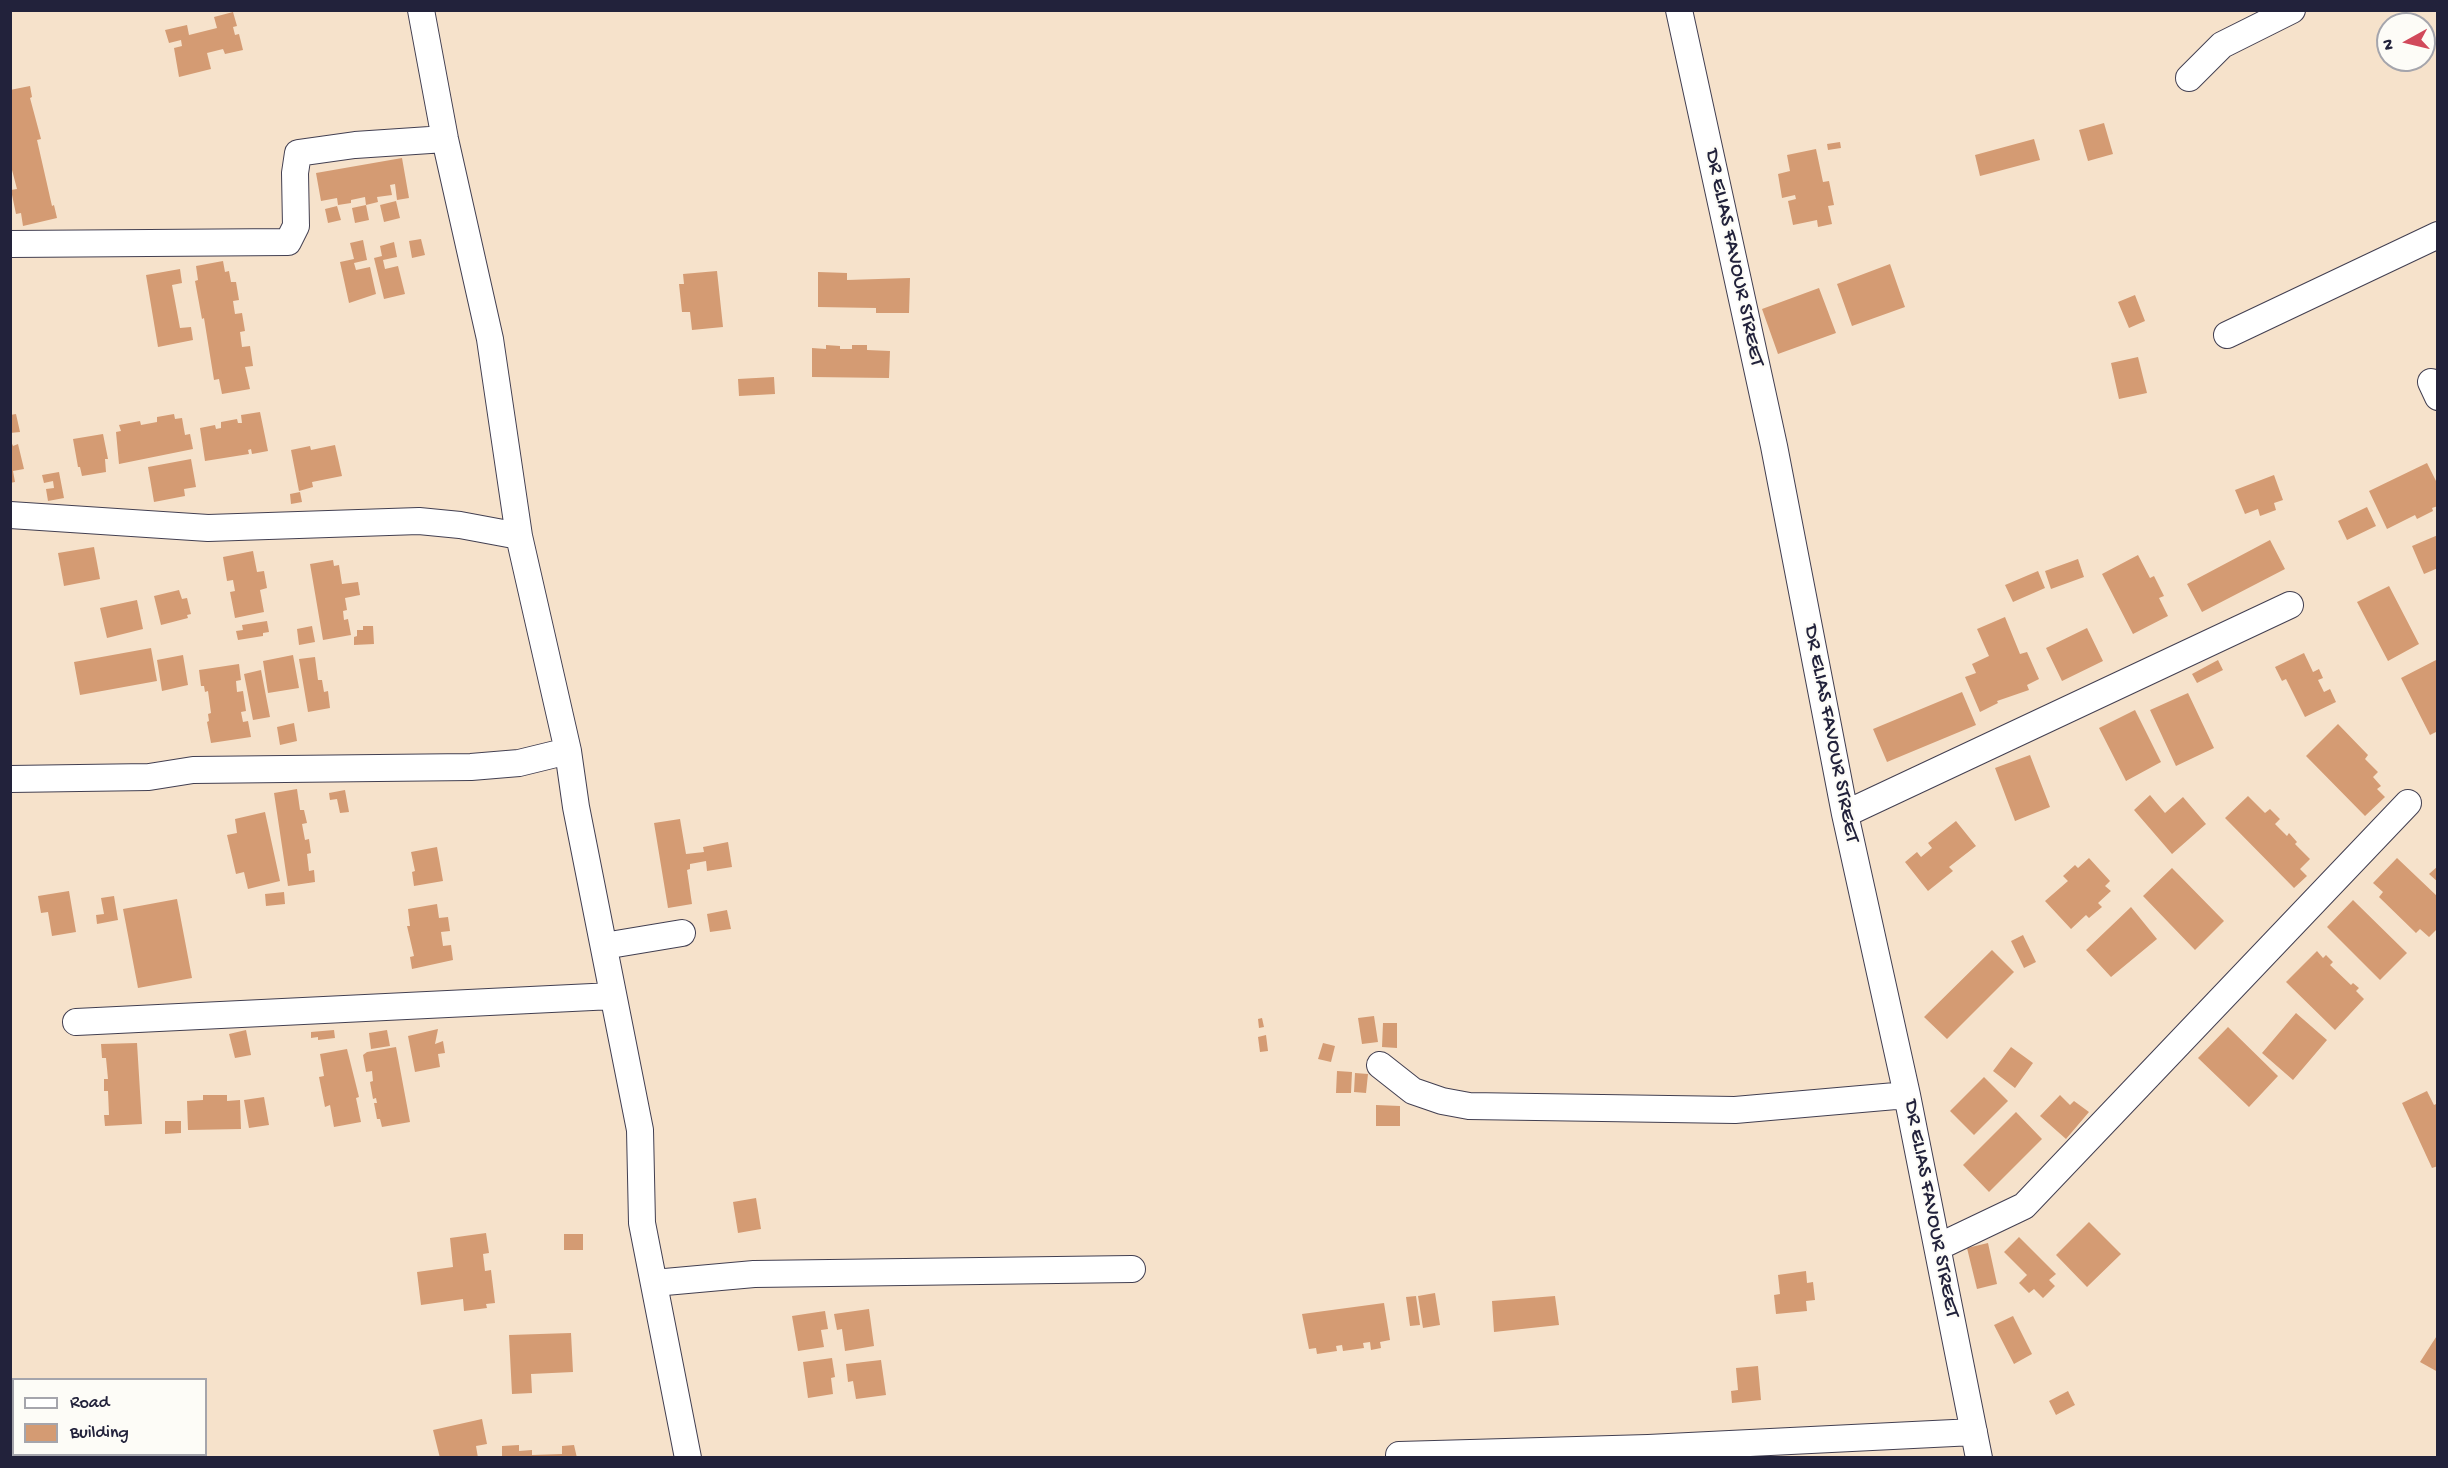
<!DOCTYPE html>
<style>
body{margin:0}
#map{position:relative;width:2448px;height:1468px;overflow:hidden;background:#f6e2cb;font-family:"Gochi Hand",sans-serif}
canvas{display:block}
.frame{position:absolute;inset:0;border:12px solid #22223b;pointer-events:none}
.legend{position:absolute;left:12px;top:1378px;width:195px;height:78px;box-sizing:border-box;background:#fdfcf7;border:2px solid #a5a5ac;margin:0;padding:8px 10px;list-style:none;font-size:18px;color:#22223b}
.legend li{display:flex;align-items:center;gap:12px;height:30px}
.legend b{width:30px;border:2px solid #a5a5ac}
.north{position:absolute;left:2376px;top:12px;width:60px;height:60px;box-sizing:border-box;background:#fdfcf7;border:2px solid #a5a5ac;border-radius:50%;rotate:262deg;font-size:16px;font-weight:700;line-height:24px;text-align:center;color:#22223b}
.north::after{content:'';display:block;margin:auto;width:21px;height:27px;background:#d1495b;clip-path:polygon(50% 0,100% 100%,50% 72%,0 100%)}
</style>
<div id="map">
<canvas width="2448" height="1468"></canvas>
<div class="frame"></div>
<ul class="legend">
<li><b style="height:8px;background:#fff"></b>Road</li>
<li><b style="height:16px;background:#d49b73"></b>Building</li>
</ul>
<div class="north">N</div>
</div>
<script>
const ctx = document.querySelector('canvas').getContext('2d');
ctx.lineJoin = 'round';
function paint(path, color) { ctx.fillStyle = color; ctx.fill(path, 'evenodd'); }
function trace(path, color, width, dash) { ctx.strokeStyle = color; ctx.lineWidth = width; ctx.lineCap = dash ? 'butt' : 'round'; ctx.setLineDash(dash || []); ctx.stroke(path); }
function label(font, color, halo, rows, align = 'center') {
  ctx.font = font + ' "Gochi Hand",sans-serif'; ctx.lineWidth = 4.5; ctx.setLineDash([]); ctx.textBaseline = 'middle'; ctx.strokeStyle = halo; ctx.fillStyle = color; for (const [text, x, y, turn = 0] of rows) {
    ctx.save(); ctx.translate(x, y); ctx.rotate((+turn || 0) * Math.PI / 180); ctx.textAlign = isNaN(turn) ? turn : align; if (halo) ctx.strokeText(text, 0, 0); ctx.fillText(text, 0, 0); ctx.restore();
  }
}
paint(new Path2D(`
 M233 12 237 26 233 27 235 35 239 34 243 50 225 54 223 49 207 53 211 69 179 77 174 48 182 46 181 40 169 43 165 30 187 25 189 35 217 28 214 17Z
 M30 86 32 97 30 98 41 139 37 140 52 206 54 205 57 218 23 226 21 213 16 214 11 190 17 189 12 170H10V90Z
 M2104 123 2113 154 2088 161 2079 130Z
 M2034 139 2040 160 1980 176 1975 155Z
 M1840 142 1841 148 1828 150 1827 144Z
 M1816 149 1823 182 1829 181 1834 205 1828 206 1832 224 1818 227 1817 220 1793 225 1788 201 1796 199 1795 195 1782 198 1778 174 1790 171 1787 155Z
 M402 158 409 198 397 200 395 184 390 185 392 195 377 197 378 202 366 205 365 197 351 200V203L338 205 337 198 321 201 316 173Z
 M396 201 400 218 384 222 380 205Z
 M366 205 369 220 355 223 352 208Z
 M337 206 341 220 328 223 325 209Z
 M421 239 425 255 412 258 409 241Z
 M363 240 367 260 354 263 356 270 370 267 376 294 349 303 340 262 354 259 350 243Z
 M394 242 397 257 383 260 385 269 398 266 405 294 384 299 374 258 382 256 380 246Z
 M223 261 225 272 229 271 231 282H236L239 300 233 301 235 314 242 313 245 331 240 332 242 347 250 346 253 366 245 367 250 389 222 394 219 379 214 380 204 318 202 319 195 281 198 280 196 266Z
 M1890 264 1905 307 1852 326 1837 284Z
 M180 269 182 283 172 285 180 328 191 327 193 340 158 347 146 275Z
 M717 271 723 327 692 330 690 312H682L679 284H684L683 274Z
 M818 272 847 273V280L910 278 909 313H876V308L818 307Z
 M1819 288 1836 333 1778 354 1762 309Z
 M2135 295 2145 321 2129 328 2118 302Z
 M826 345 840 346V349H852V345H867V350L890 351 889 378 812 377V348L826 349Z
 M2138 357 2147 393 2119 399 2111 363Z
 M774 377 775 394 739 396 738 379Z
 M260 412 268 451 252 454 251 449 248 450 249 454 205 461 200 428 215 425 216 429 221 428V422L237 419 238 423H242L241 415Z
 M16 414 20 432 10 433V415Z
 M174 414 175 419 182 418 185 435 190 434 193 449 119 464 116 432 121 431 119 425 140 421 141 425 157 422V417Z
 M103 434 108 459H105L106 472 82 476 80 467H78L73 439Z
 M10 439 13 446 18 444 24 469 13 471 15 482 10 483Z
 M335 445 342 476 312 482 313 487 299 491 291 450 310 446 311 450Z
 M191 459 196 487 184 489 185 496 154 502 148 467Z
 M2427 463 2438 485V506L2432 508 2433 511 2417 519 2415 515 2387 529 2369 491Z
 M59 472 64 498 48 501 46 489 54 488 53 481 44 483 42 475Z
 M2274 475 2283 500 2274 503 2276 510 2260 516 2258 509 2245 514 2235 490Z
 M300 492 302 502 291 504 290 494Z
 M2367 507 2376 526 2347 540 2338 521Z
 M2438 535V568L2424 574 2412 546Z
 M2270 540 2285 569 2202 612 2187 584Z
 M94 547 100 579 64 586 58 553Z
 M253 551 257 572 264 571 267 588 260 590 264 612 235 618 230 592 235 591 233 580 227 581 223 557Z
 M2138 555 2150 578 2154 576 2164 596 2159 598 2168 616 2133 634 2102 574Z
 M2078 559 2084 577 2051 589 2045 571Z
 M333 560 334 566 339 565 342 584 358 582 360 595 345 598 347 610 343 611 344 620 348 619 351 635 323 640 310 564Z
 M2038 571 2045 588 2013 602 2005 585Z
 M2389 586 2419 644 2388 661 2357 602Z
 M179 590 182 599 187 598 191 614 187 615 188 618 161 625 154 596Z
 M137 600 143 629 107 638 100 608Z
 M2005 617 2020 654 2027 652 2039 679 2027 685 2029 690 1997 701 1998 703 1980 712 1965 677 1976 673 1972 664 1989 656 1977 629Z
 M267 621 269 632 263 633V636L238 640 236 631 243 630 242 625Z
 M312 626 315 642 299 645 297 629Z
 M363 626H373L374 644 354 645V637L357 636V630H363Z
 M2087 628 2103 661 2062 681 2046 648Z
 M151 648 157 681 80 695 74 662Z
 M2304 653 2313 672 2319 669 2323 678 2318 680 2324 692 2330 689 2336 702 2305 717 2286 679 2282 681 2275 667Z
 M183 655 188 685 162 691 157 660Z
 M293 655 299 688 268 693 263 661Z
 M315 657 318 680H322L324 692 328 691 330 708 308 712 299 659Z
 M2438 659V731L2430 735 2401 678Z
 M2218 660 2223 670 2197 683 2192 674Z
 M239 664 241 680 236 681 237 692 243 691 246 711 241 712 243 722 248 721 251 737 211 743 207 722 209 721 208 714 211 713 208 691 205 692 204 686H201L199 670Z
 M261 670 270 717 253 720 244 674Z
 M1962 692 1976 725 1887 762 1873 729Z
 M2188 693 2214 748 2176 766 2150 710Z
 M2135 710 2161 762 2126 781 2099 728Z
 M294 723 297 741 280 745 277 727Z
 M2338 724 2368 755 2365 759 2378 772 2373 777 2381 786 2377 789 2385 797 2365 816 2306 756Z
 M2030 755 2050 807 2015 821 1995 768Z
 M297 789 300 810H304L307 823 302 824 305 840 309 839 311 853 307 854 309 871 314 870 315 882 288 886 274 793Z
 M345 790 349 812 340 813 337 799 330 800 329 793Z
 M2150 795 2165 813 2183 797 2206 824 2172 854 2134 810Z
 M2248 796 2265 813 2270 809 2280 819 2275 824 2287 836 2289 833 2297 842 2295 844 2310 859 2300 869 2307 876 2294 888 2225 818Z
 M265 812 280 881 248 889 244 872 236 874 227 835 237 833 235 819Z
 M680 819 686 854 704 852 703 847 728 842 732 867 707 871 706 861 690 864V869L687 870 692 904 668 908 654 823Z
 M1956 821 1976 846 1949 867 1953 871 1928 891 1905 862 1917 852 1921 857 1932 848 1928 843Z
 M437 847 443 881 414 886 412 872 415 871 411 852Z
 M2089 858 2110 881 2105 886 2111 891 2098 903 2102 907 2089 918 2086 915 2071 929 2045 901 2068 881 2063 876 2075 865 2078 868Z
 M2397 858 2438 897V928L2429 937 2420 929 2416 933 2379 897 2383 892 2373 883Z
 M2438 866V882L2429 874Z
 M2172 868 2224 921 2195 950 2143 896Z
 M69 891 76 932 52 936 48 912 41 913 38 896Z
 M284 892 285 904 266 906 265 894Z
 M114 896 118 920 97 924 96 915 104 914 101 898Z
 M177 899 192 978 138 988 123 909Z
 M2353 900 2407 953 2380 980 2327 927Z
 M437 904 439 918 448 917 450 931 441 932 443 946 451 945 453 960 412 969 410 957 414 956 407 926H410L408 909Z
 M2131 907 2157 939 2111 977 2086 950Z
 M727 910 731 929 710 932 707 914Z
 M2023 935 2036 962 2024 968 2011 941Z
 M1992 950 2014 972 1947 1039 1924 1017Z
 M2317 951 2323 958 2326 955 2333 962 2330 965 2351 985 2353 983 2359 988 2356 991 2364 999 2335 1030 2286 982Z
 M2296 1013 2327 1040 2293 1080 2262 1053Z
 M1374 1016 1378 1042 1362 1044 1358 1018Z
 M1262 1018 1264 1027 1259 1028 1258 1019Z
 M1383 1023H1397V1048L1382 1047Z
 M2228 1027 2278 1076 2249 1107 2198 1058Z
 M438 1029 435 1044 443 1041 445 1053 438 1054 440 1067 415 1072 408 1036Z
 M246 1030 251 1055 235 1058 229 1034Z
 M334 1030 335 1038 318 1040V1037L311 1038V1032Z
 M387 1030 390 1046 371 1049 369 1033Z
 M1266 1035 1268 1051 1260 1052 1258 1037Z
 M137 1043 142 1124 105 1126 104 1115H109L108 1091H104V1079H108L106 1058H102L101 1044Z
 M1323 1043 1335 1046 1331 1062 1318 1059Z
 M396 1047 410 1122 382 1127 380 1119H377L374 1103H377L376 1098 373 1099 370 1082 373 1081 372 1071 366 1072 363 1055 367 1052Z
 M2011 1047 2033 1063 2015 1088 1993 1071Z
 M347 1049 359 1097 356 1098 361 1122 334 1127 330 1105 325 1107 319 1077 324 1076 320 1054Z
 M1337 1071 1352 1072 1351 1093H1336Z
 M1355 1073 1368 1074 1366 1093 1354 1092Z
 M1984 1077 2008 1101 1974 1135 1950 1111Z
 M2427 1091 2434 1105 2438 1103V1166L2432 1168 2402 1103Z
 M203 1095H227V1101L240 1100 241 1129 188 1130 187 1101 203 1100Z
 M2060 1095 2070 1105 2074 1101 2089 1112 2066 1139 2040 1116Z
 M264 1097 269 1125 249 1128 244 1100Z
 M1376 1105 1400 1106V1126H1376Z
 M2016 1112 2042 1139 1989 1192 1963 1165Z
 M165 1121H181V1133L165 1134Z
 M756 1198 761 1229 738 1233 733 1202Z
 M2089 1222 2121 1254 2087 1287 2056 1255Z
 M486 1233 489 1253 483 1254 485 1271 491 1270 495 1303 486 1304 487 1308 464 1311 463 1299 421 1305 417 1272 453 1267 450 1238Z
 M564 1234H583V1250H564Z
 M2019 1237 2056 1274 2049 1280 2055 1286 2043 1298 2034 1289 2029 1293 2019 1283 2027 1275 2004 1252Z
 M1988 1243 1997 1284 1977 1289 1967 1248Z
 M1806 1271 1807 1283 1813 1282 1815 1300 1806 1301 1807 1311 1776 1314 1774 1295 1780 1294 1778 1275Z
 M1435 1293 1440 1325 1423 1328 1418 1296Z
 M1416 1296 1420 1325 1410 1326 1406 1297Z
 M1555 1296 1559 1325 1494 1332 1492 1301Z
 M1384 1303 1390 1340 1380 1342 1381 1348 1371 1350 1370 1342 1363 1343 1364 1348 1343 1351 1342 1345 1336 1346 1337 1351 1317 1354 1316 1348 1309 1349 1302 1314Z
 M869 1309 874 1346 845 1351 842 1329 837 1330 834 1314Z
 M825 1311 828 1329 821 1330 824 1347 798 1351 792 1316Z
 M2013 1316 2032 1354 2014 1364 1994 1325Z
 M571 1333 573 1372 531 1374 532 1393 512 1394 509 1335Z
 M2438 1334V1372L2420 1362Z
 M832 1358 835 1377 831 1378 833 1394 808 1398 803 1362Z
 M881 1360 886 1395 856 1399 853 1381 848 1382 846 1364Z
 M1758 1366 1761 1400 1732 1403 1731 1391 1738 1390 1736 1368Z
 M2068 1391 2075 1405 2056 1415 2049 1401Z
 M482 1419 487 1444 476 1446 478 1458H440L433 1430Z
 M519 1445V1451L532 1450V1455L562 1454V1446L574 1445 577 1458H502V1446Z`), '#d49b73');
const minor = new Path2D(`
 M421 10 445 139 490 339 519 536 568 751 576 807 640 1130 642 1223 688 1458
 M1679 10 1774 446 1845 814 1907 1095 1979 1458
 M2189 78 2222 45 2292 10
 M10 244 288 242 296 226 295 173 298 153 355 145 445 139
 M2227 335 2438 235
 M2431 382 2438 397
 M10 515 208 528 419 521 460 525 519 536
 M10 779 149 777 193 770 471 767 519 763 568 751
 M1845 814 2290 605
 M604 946 682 933
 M76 1022 613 996
 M1380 1065 1413 1091 1442 1101 1469 1106 1735 1110 1907 1095
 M1938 1247 2024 1206 2408 803
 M654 1283 754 1274 1132 1269
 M1399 1455 1648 1448 1974 1432`);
trace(minor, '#423f51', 28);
trace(minor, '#fff', 26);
label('21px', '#22223b', '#fdfcf7', [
 ["DR ELIAS FAVOUR STREET",1733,258,78],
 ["DR ELIAS FAVOUR STREET",1830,734,79],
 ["DR ELIAS FAVOUR STREET",1930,1209,79]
]);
</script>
